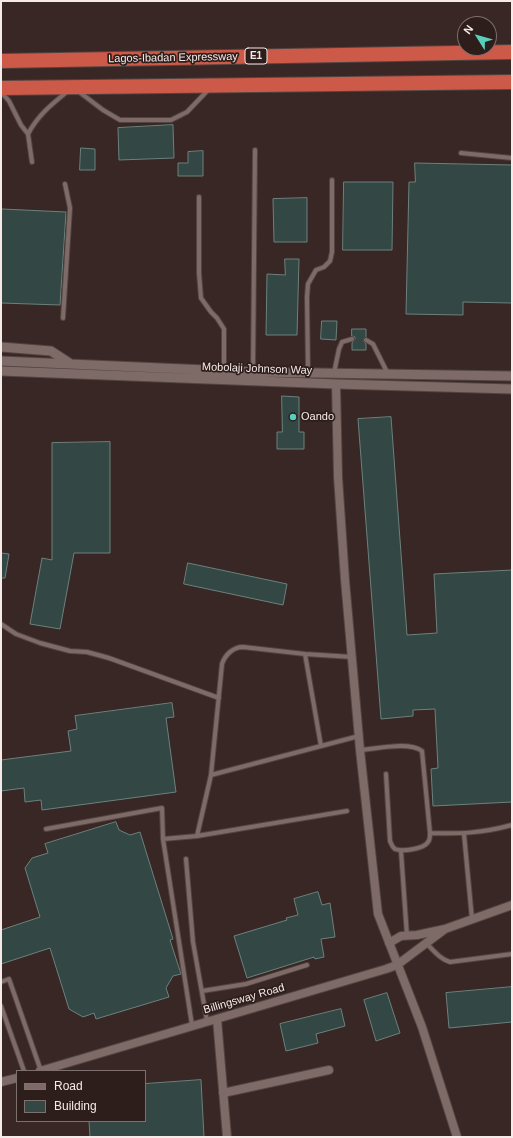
<!DOCTYPE html>
<style>
body{margin:0}
#map{position:relative;width:513px;height:1138px;overflow:hidden;background:#382724;font-family:Helvetica,sans-serif}
canvas{display:block}
.frame{position:absolute;inset:0;border:2px solid #f5eae7;pointer-events:none}
.legend{position:absolute;left:16px;top:1070px;width:130px;height:52px;box-sizing:border-box;background:#2e1e1b;border:1px solid #7e706d;margin:0;padding:5px 7px;list-style:none;font-size:12px;color:#f5eae7}
.legend li{display:flex;align-items:center;gap:8px;height:20px}
.legend b{width:20px;border:1px solid #7e706d}
.north{position:absolute;left:457px;top:16px;width:40px;height:40px;box-sizing:border-box;background:#2e1e1b;border:1px solid #7e706d;border-radius:50%;rotate:307deg;font-size:11px;font-weight:700;line-height:16px;text-align:center;color:#f5eae7}
.north::after{content:'';display:block;margin:auto;width:14px;height:18px;background:#5acebd;clip-path:polygon(50% 0,100% 100%,50% 72%,0 100%)}
</style>
<div id="map">
<canvas width="513" height="1138"></canvas>
<div class="frame"></div>
<ul class="legend">
<li><b style="height:5px;background:#7e6a67"></b>Road</li>
<li><b style="height:11px;background:#334744"></b>Building</li>
</ul>
<div class="north">N</div>
</div>
<script>
const ctx = document.querySelector('canvas').getContext('2d');
ctx.lineJoin = 'round';
function paint(path, color) { ctx.fillStyle = color; ctx.fill(path, 'evenodd'); }
function trace(path, color, width, dash) { ctx.strokeStyle = color; ctx.lineWidth = width; ctx.lineCap = dash ? 'butt' : 'round'; ctx.setLineDash(dash || []); ctx.stroke(path); }
function label(font, color, halo, rows, align = 'center') {
  ctx.font = font + ' Helvetica,sans-serif'; ctx.lineWidth = 3.5; ctx.setLineDash([]); ctx.textBaseline = 'middle'; ctx.strokeStyle = halo; ctx.fillStyle = color; for (const [text, x, y, turn = 0] of rows) {
    ctx.save(); ctx.translate(x, y); ctx.rotate((+turn || 0) * Math.PI / 180); ctx.textAlign = isNaN(turn) ? turn : align; if (halo) ctx.strokeText(text, 0, 0); ctx.fillText(text, 0, 0); ctx.restore();
  }
}
const building = new Path2D(`
 M173 125 174 158 119 160 118 128Z
 M81 148 95 149V170H80Z
 M203 151V176H178V163H188V152Z
 M415 163 512 165V303L463 302V315L406 314 409 182H415Z
 M344 182H393L392 250H343Z
 M307 198V242H274L273 199Z
 M2 209 66 212 60 305 1 303Z
 M285 259H299L297 335H266L267 274 285 275Z
 M322 321H337L336 340 321 339Z
 M352 329H366V337L363 340 366 344V350H352V343L355 339V337L352 336Z
 M282 396 299 397V432H304V449H277V432H282Z
 M391 417 407 635 437 633 434 574 512 570V802L433 806 431 769 438 768 435 709 413 710V716L381 719 358 419Z
 M110 442V553H74L60 629 30 624 42 558 52 560V443Z
 M1 553 9 554 5 578H1Z
 M188 563 287 584 283 605 184 584Z
 M172 703 174 717 166 718 176 792 42 810 41 800 25 802 24 788 1 791V760L71 751 68 731 77 729 75 716Z
 M116 822 119 830 130 835 140 832 173 939 170 940 181 974 173 976 166 988 169 997 96 1019 94 1013 83 1017 69 1009 50 948 1 964V930L40 917 25 868 32 858 48 853 45 844Z
 M318 892 322 905 330 903 335 937 321 939 324 957 315 959 314 957 247 978 234 936 287 920 286 918 298 915 294 899Z
 M512 987V1022L449 1028 446 993Z
 M387 993 400 1033 376 1041 364 1000Z
 M341 1009 345 1026 316 1034 318 1043 286 1051 280 1024Z
 M201 1080 204 1137H90L89 1121H145V1084Z`);
paint(building, '#334744');
trace(building, '#6c817d', 1);
const service = new Path2D(`
 M78 91 103 110 120 120H171L187 112 209 89
 M1 92 9 101 21 125 28 134 32 162
 M28 134C38 115 52 104 68 91
 M461 153 512 158
 M199 197V273L201 298 211 312 217 318 224 329V370
 M63 318 70 208 65 184
 M366 340 373 344 388 374
 M253 371 255 150
 M308 372 307 297 308 284 316 270 324 267 330 261 332 252V180
 M334 373 339 349 342 342 352 339
 M1 624 16 634 40 643 70 651 87 652 109 658 219 698
 M305 654 321 746
 M352 657 305 654 243 647C233 647 225 655 222 664L211 775 359 736
 M360 750C376 749 409 741 422 751L430 833C430 836 430 840 428 842 424 849 402 852 395 849 392 847 392 845 390 841L386 774
 M46 829 162 808 163 839
 M430 833C461 834 482 833 512 825
 M464 834 472 919
 M197 836 347 811
 M401 851 407 936
 M186 859 193 942 207 1021
 M426 943C434 951 440 959 450 962L512 954
 M1 982 9 979 41 1071
 M202 991 246 984 307 965
 M1 1006 24 1071
 M192 1025 163 839 197 836 211 775`);
const minor = new Path2D(`
 M336 384 338 477 345 580 360 750 378 914 422 1027 457 1137
 M389 943 401 936 417 935 445 929 512 905
 M217 1019 227 1137
 M40 1071 386 969 397 965 445 929
 M1 1082 17 1078
 M223 1093 329 1070`);
const tertiary = new Path2D(`
 M1 347 51 351 71 364
 M1 361 253 372 512 376
 M1 371 336 384 512 389`);
const motorway = new Path2D(`
 M1 61 512 52
 M1 88 512 82`);
trace(service, '#524441', 6);
trace(minor, '#524441', 10);
trace(tertiary, '#524441', 11);
trace(motorway, '#524441', 16);
trace(service, '#7e6a67', 4);
trace(minor, '#7e6a67', 8);
trace(tertiary, '#7e6a67', 9);
trace(motorway, '#cd5948', 14);
for (const [x, y, r, color] of [
 [293,417,4,"#5acebd"]
]) { const dot = new Path2D(); dot.arc(x, y, r, 0, 2 * Math.PI); ctx.fillStyle = color; ctx.fill(dot); trace(dot, '#2e1e1b', 1.5); }
for (const [x, y, w] of [
 [256,56,22]
]) { const box = new Path2D(); box.roundRect(x - w / 2, y - 8, w, 16, 3); ctx.fillStyle = '#2e1e1b'; ctx.fill(box); trace(box, '#f5eae7', 1); }
label('bold 10px', '#f5eae7', null, [
 ["E1",256,56]
]);
label('11px', '#f5eae7', '#2e1e1b', [
 ["Lagos-Ibadan Expressway",173,58,-1],
 ["Mobolaji Johnson Way",257,369,2],
 ["Billingsway Road",244,999,-16]
]);
label('11px', '#f5eae7', '#2e1e1b', [
 ["Oando",301,417]
], 'left');
</script>
